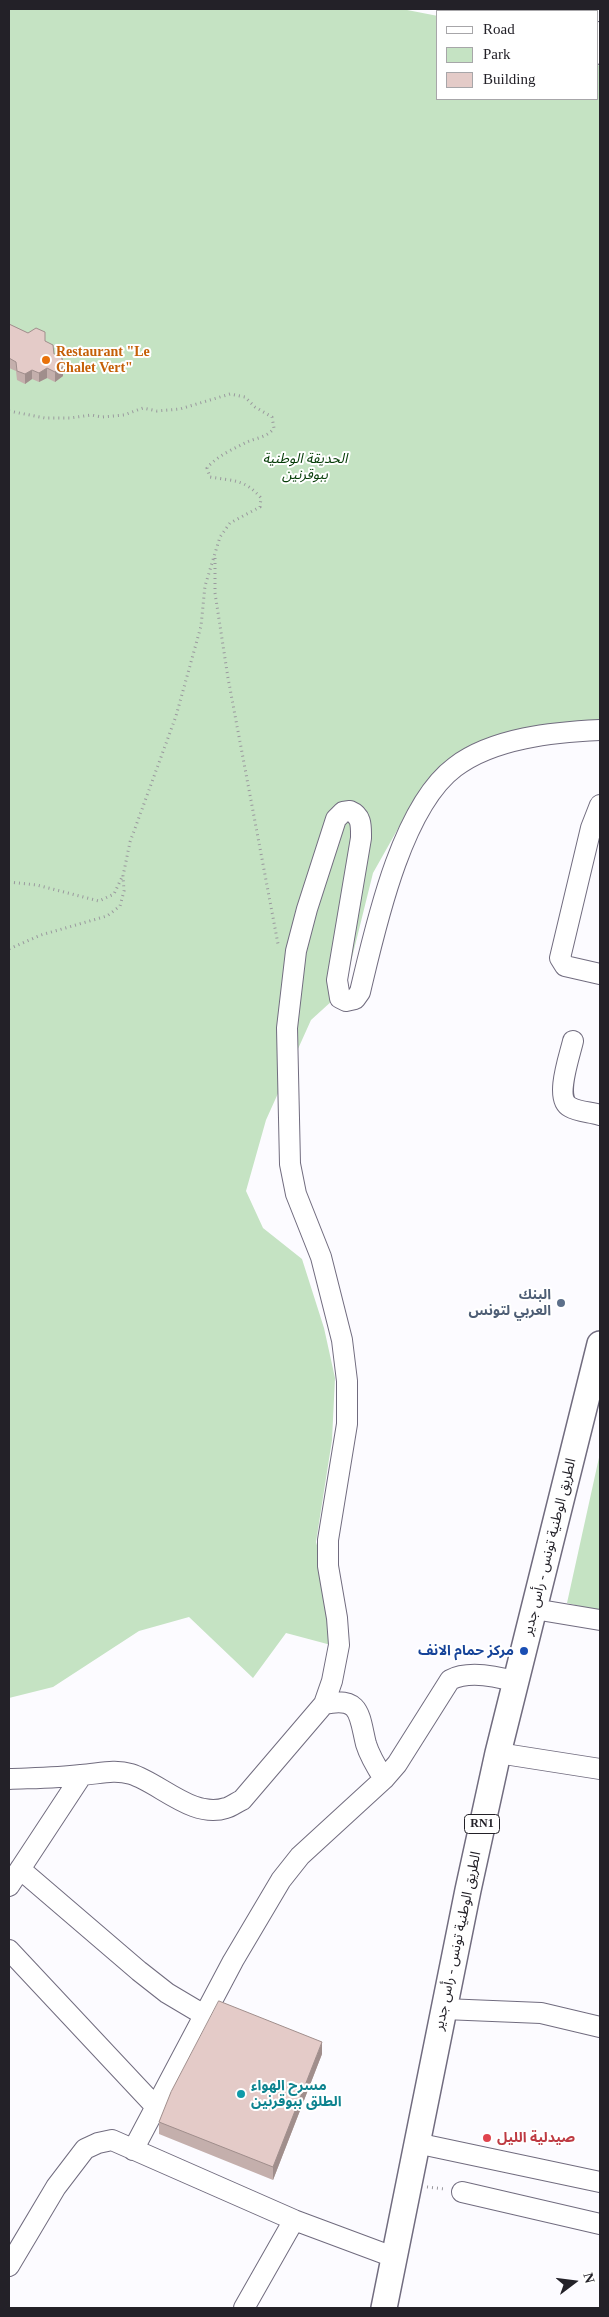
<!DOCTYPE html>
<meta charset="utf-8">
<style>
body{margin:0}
#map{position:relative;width:609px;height:2317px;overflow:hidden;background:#fcfbff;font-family:"Times New Roman",serif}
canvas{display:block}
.frame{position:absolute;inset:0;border:10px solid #232128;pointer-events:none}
.legend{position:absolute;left:436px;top:10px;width:162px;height:90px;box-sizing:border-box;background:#fff;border:1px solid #a7a6a9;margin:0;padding:6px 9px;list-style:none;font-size:15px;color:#232128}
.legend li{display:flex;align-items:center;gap:10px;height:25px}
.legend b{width:25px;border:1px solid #a7a6a9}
.north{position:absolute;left:549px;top:2257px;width:50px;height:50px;-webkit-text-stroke:4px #fff;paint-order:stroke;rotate:75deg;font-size:14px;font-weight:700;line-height:20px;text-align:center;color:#232128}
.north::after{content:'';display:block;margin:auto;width:18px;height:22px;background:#232128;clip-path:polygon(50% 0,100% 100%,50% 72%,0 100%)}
</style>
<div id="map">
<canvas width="609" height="2317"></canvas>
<div class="frame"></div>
<ul class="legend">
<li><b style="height:6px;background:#fff"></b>Road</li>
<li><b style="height:14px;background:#c5e3c3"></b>Park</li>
<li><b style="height:14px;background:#e4cbc8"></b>Building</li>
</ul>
<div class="north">N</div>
</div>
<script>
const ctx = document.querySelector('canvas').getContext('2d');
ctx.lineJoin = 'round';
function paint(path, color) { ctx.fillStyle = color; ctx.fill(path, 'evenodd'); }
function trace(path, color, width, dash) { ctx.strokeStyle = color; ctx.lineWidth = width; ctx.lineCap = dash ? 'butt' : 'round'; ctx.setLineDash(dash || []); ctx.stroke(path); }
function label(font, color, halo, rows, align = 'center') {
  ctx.font = font + ' "Times New Roman","Noto Sans Arabic",serif'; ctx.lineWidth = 4; ctx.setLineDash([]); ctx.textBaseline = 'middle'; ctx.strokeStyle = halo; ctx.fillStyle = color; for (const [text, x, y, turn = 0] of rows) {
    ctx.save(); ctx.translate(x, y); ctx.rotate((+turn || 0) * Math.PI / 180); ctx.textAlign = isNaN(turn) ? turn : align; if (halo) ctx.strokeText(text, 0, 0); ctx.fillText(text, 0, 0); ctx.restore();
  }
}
paint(new Path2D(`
 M9 9H402L438 16V99H598V65L600 66V721L498 737 437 770 404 818 373 873 344 990 311 1020 266 1120 246 1191 263 1228 302 1259 324 1328 335 1378 332 1440 316 1542 328 1583 331 1645 286 1633 253 1678 189 1617 139 1631 53 1687 9 1698Z
 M600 1453V1611L567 1603Z`), '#c5e3c3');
const minor = new Path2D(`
 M479 9 488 11
 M568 9 572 11
 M598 32 600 34
 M598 52 600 54
 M600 805 591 828 560 958 565 966 600 974
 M573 1041C570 1055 554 1099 570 1107 578 1112 591 1112 600 1115
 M534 1609 600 1620
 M324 1704 332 1681 339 1645 337 1618 328 1566V1540L347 1424V1381L342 1340 321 1257 296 1194 290 1164 287 1028 296 951 307 909 336 819 343 812 350 811C362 816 361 826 361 838L337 980 340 998 346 1001 355 999 360 992C375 929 401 807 455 767 493 738 554 732 600 730
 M498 1753 600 1769
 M9 1779C33 1778 57 1778 81 1775 98 1774 114 1769 131 1774 160 1783 193 1819 226 1808 231 1807 237 1802 242 1800L324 1704C361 1696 359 1715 366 1744 370 1757 377 1768 384 1779
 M20 1869 139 1971 167 1993 204 2015
 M9 1886 82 1775
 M9 1950 156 2107
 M444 2009 541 2013 600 2027
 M416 2143 600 2182
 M133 2150 233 1961 281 1880 300 1856 384 1779 397 1764 450 1680C469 1670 496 1676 516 1682
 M462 2192 600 2224
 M9 2266 56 2187 85 2149 98 2143 112 2140 294 2220 396 2258
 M244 2308 294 2220`);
const major = new Path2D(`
 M384 2308 468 1890 498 1753 600 1344`);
trace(minor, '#716c7f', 22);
trace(major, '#716c7f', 28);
trace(new Path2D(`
 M9 411 45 418H70L91 415 102 417 124 415 143 408 157 411 180 409 230 394 245 397 255 407 272 417 274 428C268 437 256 438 247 442 233 449 217 456 207 468L210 477C233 481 245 479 261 498L260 507 230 523 220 537 205 586 201 626 176 716 130 842 123 876 124 891 120 906 107 916 41 935 9 949
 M215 558V593L228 678 278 944
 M9 882 37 885 99 901 114 894 122 877
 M427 2187 445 2189`), '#9a999e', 3, [1, 4]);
trace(minor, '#fff', 20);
trace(major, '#fff', 25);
paint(new Path2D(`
 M9 324 45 341 54 354 63 376 55 382 47 378 39 382 32 379 25 384 17 380 16 371 9 368Z
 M322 2054 273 2180 159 2134V2122Z`), '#c4afac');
paint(new Path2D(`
 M63 367V376L55 382V372Z
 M47 368V378L39 382V373Z
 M32 370V379L25 384V374Z
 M322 2042V2054L273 2180V2167Z`), '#a08e8c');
const building = new Path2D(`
 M9 324 28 333 36 328 45 332V341L53 345 54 354 62 358 63 367 55 372 47 368 39 373 32 370 25 374 17 371 16 362 9 358Z
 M219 2001 322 2042 273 2167 159 2122 171 2092Z`);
paint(building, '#e4cbc8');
trace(building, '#a08e8c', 1);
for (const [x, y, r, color] of [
 [46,360,5,"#e8710a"],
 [561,1303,5,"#5c6f8a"],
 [524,1651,5,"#1a4fb4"],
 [241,2094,5,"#0f9aa8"],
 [487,2138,5,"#e0444e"]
]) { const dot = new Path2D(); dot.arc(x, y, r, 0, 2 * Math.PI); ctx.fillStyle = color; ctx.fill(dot); trace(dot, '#fff', 2); }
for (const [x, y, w] of [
 [482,1824,35]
]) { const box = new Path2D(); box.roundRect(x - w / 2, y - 9.5, w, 19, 4); ctx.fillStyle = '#fff'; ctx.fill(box); trace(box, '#232128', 1); }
label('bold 12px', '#232128', null, [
 ["RN1",482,1824]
]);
label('bold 14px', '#c56008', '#fff', [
 ["Restaurant \"Le",56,352],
 ["Chalet Vert\"",56,368]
], 'left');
label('italic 14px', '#053c07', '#fff', [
 ["الحديقة الوطنية",305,459],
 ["ببوقرنين",305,475]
]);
label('bold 14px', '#4e5e75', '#fff', [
 ["البنك",551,1295],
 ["العربي لتونس",551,1311]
], 'right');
label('14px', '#232128', '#fff', [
 ["الطريق الوطنية تونس - رأس جدير",550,1547,-76],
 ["الطريق الوطنية تونس - رأس جدير",458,1941,-78]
]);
label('bold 14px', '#164399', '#fff', [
 ["مركز حمام الانف",514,1651]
], 'right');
label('bold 14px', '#0d838f', '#fff', [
 ["مسرح الهواء",251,2086],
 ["الطلق ببوقرنين",251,2102]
], 'left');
label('bold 14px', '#be3a42', '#fff', [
 ["صيدلية الليل",497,2138]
], 'left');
</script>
